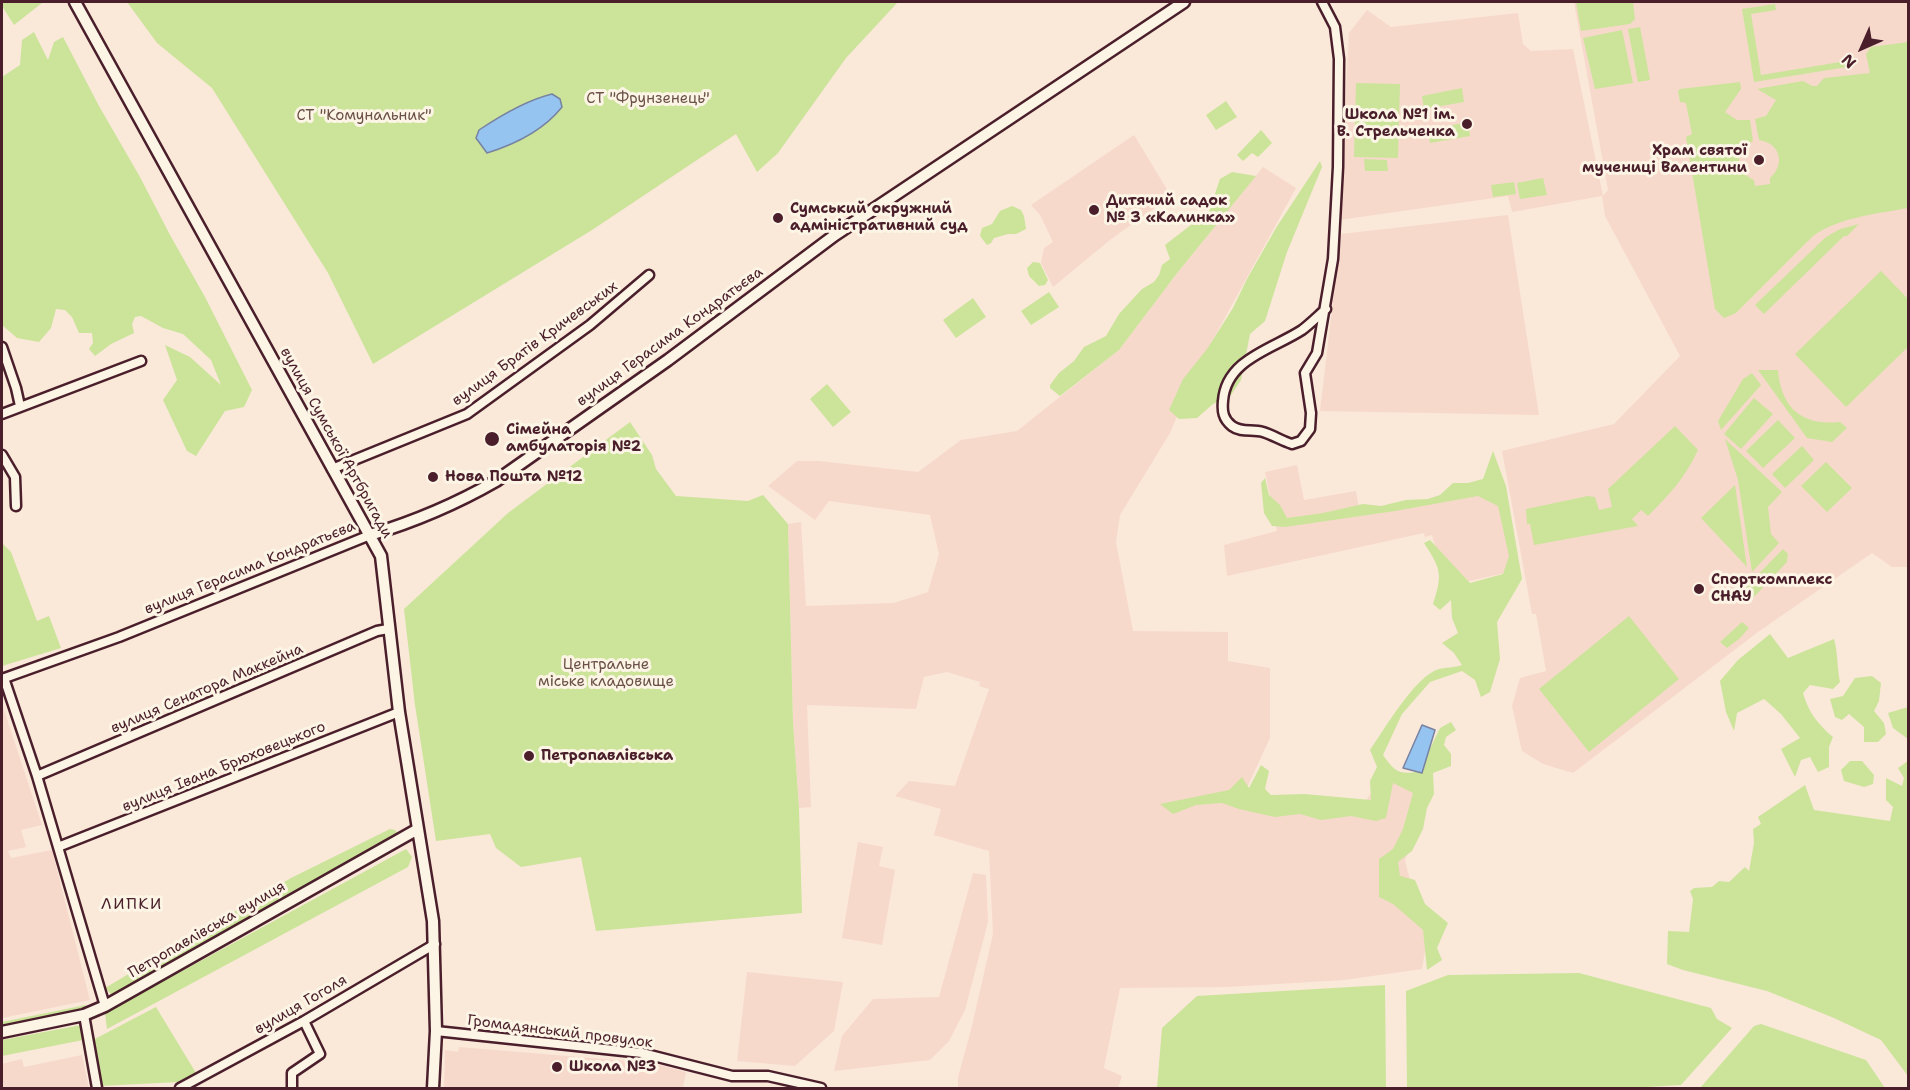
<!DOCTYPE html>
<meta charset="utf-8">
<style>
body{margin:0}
#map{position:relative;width:1910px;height:1090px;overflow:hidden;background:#fae8d9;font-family:"Shantell Sans",sans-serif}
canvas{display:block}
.frame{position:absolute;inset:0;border:3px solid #4a1f2b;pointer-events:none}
.north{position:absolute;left:1832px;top:18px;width:60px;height:60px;-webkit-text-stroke:4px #fcf5e5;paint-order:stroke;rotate:225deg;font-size:16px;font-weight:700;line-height:24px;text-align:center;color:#4a1f2b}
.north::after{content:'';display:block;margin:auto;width:21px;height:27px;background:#4a1f2b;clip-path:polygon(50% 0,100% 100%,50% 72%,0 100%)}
</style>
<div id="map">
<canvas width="1910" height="1090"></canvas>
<div class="frame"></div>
<div class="north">N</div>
</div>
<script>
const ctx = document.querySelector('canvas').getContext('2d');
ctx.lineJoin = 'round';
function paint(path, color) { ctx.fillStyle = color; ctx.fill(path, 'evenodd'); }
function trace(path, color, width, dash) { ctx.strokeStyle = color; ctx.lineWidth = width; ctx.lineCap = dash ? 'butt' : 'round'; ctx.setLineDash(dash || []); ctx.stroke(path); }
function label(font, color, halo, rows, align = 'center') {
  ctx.font = font + ' "Shantell Sans",sans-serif'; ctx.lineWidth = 6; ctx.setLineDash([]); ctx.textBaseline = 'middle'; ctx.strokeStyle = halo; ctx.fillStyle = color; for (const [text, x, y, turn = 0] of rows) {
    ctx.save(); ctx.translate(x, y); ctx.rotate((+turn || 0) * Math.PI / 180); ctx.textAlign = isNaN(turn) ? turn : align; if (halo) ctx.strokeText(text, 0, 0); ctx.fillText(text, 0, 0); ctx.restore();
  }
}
paint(new Path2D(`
 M1574 2H1908V567H1892L1872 553 1758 632 1573 773 1543 764 1522 751 1512 706 1520 678 1546 671 1536 614H1532L1502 451 1614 424 1680 356 1605 216 1602 196 1512 212 1508 196 1339 220 1349 33 1367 10 1391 27 1518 13 1523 44 1531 51 1573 49 1603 196 1608 190Z
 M1134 135 1171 196 1110 240 1053 287 1041 263 1044 248 1053 242 1040 215 1031 205Z
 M1263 167 1296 188 1199 365 1170 433 1120 515 1116 542 1133 631 1228 632V661L1270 668V738L1244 794 1362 806 1386 772 1426 788 1405 861 1417 907 1437 926 1426 945 1422 969 1344 980 1228 987 1120 988 1104 1068 1122 1076 1118 1088H958V1077L971 1030 993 934 989 851 934 835 941 809 895 796 909 781 955 786 989 689 979 686 980 682 947 672 924 677 916 709 807 705 811 807 799 808 793 722 788 524 801 522 806 606 894 603 928 592 939 554 930 515 829 501 815 520 768 486 797 461H819L918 472 961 440 1017 431 1119 350 1178 272Z
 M1508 215 1539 415 1320 411 1341 234Z
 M1297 465 1304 500 1356 491 1360 514 1485 491 1498 500 1514 571 1465 582 1437 553 1432 535 1425 537 1424 533 1227 576 1224 545 1277 531 1265 472Z
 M3 707 42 825 21 830 26 847 8 851 11 858 52 850 90 1000 2 1018V708Z
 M858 842 883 847 879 866 895 870 882 945 842 938Z
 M973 873 986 875 988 922 965 1010 949 1041 930 1060 834 1071 842 1036 873 999 939 997Z
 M747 972 843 982 834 1031 795 1066 737 1061Z
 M459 1047 652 1063 686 1072 683 1088H444L445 1050 458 1052Z
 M82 1055 89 1088H2V1064L22 1059 24 1067Z`), '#f7d9cb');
paint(new Path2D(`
 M2 2H42V3L14 25 2 6Z
 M127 2H898L846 58 778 153 757 172 736 134 592 230 373 364 328 273 212 88 157 43Z
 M1576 2H1633L1635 19 1630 24 1581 31Z
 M1775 4 1776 10 1751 14 1761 75 1846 61 1847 67 1754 82 1742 9Z
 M1640 27 1650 80 1638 82 1628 29Z
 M1622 30 1633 83 1595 89 1583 38Z
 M34 32 48 60 54 42 63 37 99 106 140 177 170 235 205 297 252 390 244 407 225 411 196 456 187 451 163 400 177 380 165 345 190 357 221 385 211 360 183 334 163 328 141 316 135 317 132 324 134 333 111 344 95 356 89 349 93 343 92 333H79L72 317 65 310 56 309 51 328 39 342 17 338 2 325V77L20 65 22 40Z
 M1908 42V208C1876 214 1840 217 1813 236L1736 313 1724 318 1715 309 1686 137 1692 134 1686 103 1680 102 1678 91 1680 89 1740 82 1741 89 1725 112 1737 120H1750L1753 141C1734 149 1735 172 1754 180L1755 186 1770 184V178C1786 164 1780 143 1759 140L1755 119 1766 116 1776 100 1757 89 1803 81 1812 86H1817L1824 78 1870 73 1866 54 1871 47Z
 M1356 83 1400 84 1398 158 1354 157Z
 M1462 88 1464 102 1424 109 1422 96Z
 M1226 101 1237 117 1216 130 1206 115Z
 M1468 122 1470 136 1430 143 1428 130Z
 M1261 130 1272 143 1258 157 1252 153 1243 161 1237 155Z
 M1364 159 1387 160 1388 171H1365Z
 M1320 161 1322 167 1287 252 1265 321 1250 334 1241 380 1231 395 1213 404 1197 418 1179 419 1169 410 1183 379 1207 349 1233 308 1247 279 1276 228Z
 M1232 172 1256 176 1178 272 1119 350 1060 396 1050 388V385L1059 373 1074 361 1084 347 1106 336 1119 314 1142 289 1154 282 1159 275 1162 265 1170 259 1165 245 1209 211 1220 179Z
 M1543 178 1547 195 1520 199 1517 183Z
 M1514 182 1516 194 1493 197 1491 185Z
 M1012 206 1021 210 1024 216 1026 229 1016 234H1008L994 238 991 243 987 245 980 236 982 228 992 224 1000 211Z
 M1859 224 1847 236H1844L1764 314 1755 305 1826 237 1840 229Z
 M1033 262 1040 263 1048 280 1045 285 1039 286 1029 276 1027 268Z
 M1881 271 1908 299V347L1846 407 1795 354Z
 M1049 292 1059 307 1031 325 1021 311Z
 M973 298 986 317 956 338 943 320Z
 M1758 370H1778C1781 408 1802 426 1840 422L1847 428 1832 442 1807 438Z
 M1752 373 1761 385 1721 430 1718 421 1743 379Z
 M827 384 851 412 833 427 810 399Z
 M1754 398 1773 414 1741 449 1724 434Z
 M1778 420 1795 438 1763 468 1746 451Z
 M630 422 652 455 656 469 676 496 748 501 763 495 788 524 793 722 799 808 802 913 596 931 581 857 521 867 496 848 490 834 436 841 415 705 404 609 508 513Z
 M1675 426 1698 450C1685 478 1669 495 1648 516L1641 510 1632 519 1638 526 1534 545 1530 524H1527L1526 509 1588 496 1595 497 1599 510 1612 507 1608 489Z
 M1725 439 1782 492 1768 507 1771 534 1779 543 1752 572 1738 480Z
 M1802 446 1814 460 1785 488 1772 474Z
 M1493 451 1506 486 1522 579 1497 622 1500 659 1490 692 1481 697 1475 680 1462 671 1430 682 1402 714 1383 755C1394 771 1400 776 1419 771L1440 728 1451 722 1456 730 1446 737 1444 745 1451 754V766L1433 773 1434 794 1427 808 1423 829 1412 851 1398 862 1400 876 1415 880 1425 904 1448 923 1437 948 1442 960 1427 970 1423 930 1393 904 1379 897V859L1393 849 1403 829 1413 793 1393 783 1386 818 1376 821 1351 816 1321 820 1300 814 1275 817 1239 809 1222 803 1196 805 1173 814 1160 804 1229 790 1242 777 1249 788 1261 765 1269 771 1265 789 1271 795 1304 794 1371 800 1370 781 1377 767 1370 750C1384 730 1415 676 1439 669 1446 667 1454 668 1462 665L1454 653 1442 643 1458 633 1452 618 1451 600 1440 610 1433 604C1443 574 1441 569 1424 543L1430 540 1470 583 1503 574 1509 556 1498 506 1478 496 1395 511 1285 527 1272 526 1264 513 1261 483 1265 478 1269 495 1280 505 1287 518 1323 513 1363 504 1381 506 1406 500 1428 499 1440 495 1453 483H1468L1483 479Z
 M1826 462 1852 488 1827 512 1801 486Z
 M1735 485 1747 567 1701 518Z
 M2 543 11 552 37 621 49 616 61 648 2 666Z
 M1783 549 1788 554 1787 562 1753 598H1747L1741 592Z
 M1629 616 1679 679 1589 752 1539 689Z
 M1742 622 1749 628 1739 639 1727 648 1720 642Z
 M1770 634 1788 658 1834 639C1838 653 1837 667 1840 682L1833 689 1810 685 1803 693C1809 713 1817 723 1833 737L1829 747V767L1818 772 1810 757 1801 760 1795 777 1781 749 1800 738 1781 714 1764 699 1737 713 1734 731 1726 712 1720 681 1738 660Z
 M1872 676 1881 683 1879 701 1874 711 1884 723 1886 734 1878 742H1864V727L1849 714 1842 720 1835 717 1830 699 1843 696 1855 678Z
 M1908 707V739L1893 728 1888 713Z
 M1850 761H1862L1874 775 1873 784 1864 787 1844 781 1841 770Z
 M1908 761V1076L1881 1040 1834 1018 1767 991 1683 970 1667 964 1668 931 1689 932 1693 899 1690 891 1694 888 1712 887 1719 881 1729 882 1745 867 1749 871 1754 843 1753 829 1761 824 1758 817 1805 785 1814 810 1890 821 1893 807 1886 800V778L1902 786 1904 778 1898 768Z
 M390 829 395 830 398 833 397 838 112 995 105 988 291 878Z
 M406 849 412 857 408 867 107 1029 105 1013Z
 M1579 973 1711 1008 1717 1019 1732 1028 1681 1085 1630 1088H1407L1406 991 1448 975Z
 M1385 985 1386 1088H1157L1162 1028 1197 996Z
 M86 1005 87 1011 2 1027V1022Z
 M156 1007 196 1073 179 1082 100 1086 91 1041Z
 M1761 1024 1866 1060 1885 1088H1700L1754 1026Z
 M81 1025 83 1040 2 1056V1040Z`), '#cbe49a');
const water = new Path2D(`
 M552 94 560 99 562 107C543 131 516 144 487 153L476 138 479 130C500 116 527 100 552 94Z
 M1422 725 1435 730 1422 773 1403 768Z`);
paint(water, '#96c4f0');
trace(water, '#7882a1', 1.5);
const minor = new Path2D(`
 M1322 2 1335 27 1339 59 1338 167 1333 259 1317 353 1305 373 1311 413 1310 429 1301 441 1292 444C1282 441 1273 435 1263 432 1252 429 1241 433 1232 426 1223 419 1222 411 1223 401 1226 359 1273 349 1302 330 1310 324 1318 316 1326 309
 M2 347 16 388 20 406
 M2 414 141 361
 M2 455 15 477 16 506
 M332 469 467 414 590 325 649 275
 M4 678 37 776 105 1006
 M2 679 119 637 370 535
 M37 776 377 631 388 629
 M58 847 399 712
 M84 1015 97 1088
 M436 1031 642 1053 732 1076H768L821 1088
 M180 1088 304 1021 435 944
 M292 1088V1073L320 1054 304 1021`);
const major = new Path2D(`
 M75 2 381 556 399 712 433 921 436 1031 433 1088
 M370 535C413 522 456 504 496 481L668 360 835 235 1184 2
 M2 1032 84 1015 105 1006 418 829`);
trace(minor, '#4a1f2b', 13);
trace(major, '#4a1f2b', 15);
trace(minor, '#fcf5e5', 8);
trace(major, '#fcf5e5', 10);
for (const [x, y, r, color] of [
 [1467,124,6,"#4a1f2b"],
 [1759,160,6,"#4a1f2b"],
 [1094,210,6,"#4a1f2b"],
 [778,218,6,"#4a1f2b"],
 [492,439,8,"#4a1f2b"],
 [433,477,6,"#4a1f2b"],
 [1699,589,6,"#4a1f2b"],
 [529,756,6,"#4a1f2b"],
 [557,1067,6,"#4a1f2b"]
]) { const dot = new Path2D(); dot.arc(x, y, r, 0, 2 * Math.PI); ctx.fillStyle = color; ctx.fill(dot); trace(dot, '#fcf5e5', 2); }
label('15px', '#6a5047', '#fcf5e5', [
 ["СТ \"Фрунзенець\"",648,99],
 ["СТ \"Комунальник\"",364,116],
 ["Центральне",606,665],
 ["міське кладовище",606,682]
]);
label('bold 15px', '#4a1f2b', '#fcf5e5', [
 ["Школа №1 ім.",1455,115,"right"],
 ["В. Стрельченка",1455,132,"right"],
 ["Храм святої",1747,151,"right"],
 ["мучениці Валентини",1747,168,"right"],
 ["Дитячий садок",1106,201],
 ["№ 3 «Калинка»",1106,218],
 ["Сумський окружний",790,209],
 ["адміністративний суд",790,226],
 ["Сімейна",506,430],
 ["амбулаторія №2",506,447],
 ["Нова Пошта №12",445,477],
 ["Спорткомплекс",1711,580],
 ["СНАУ",1711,597],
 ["Петропавлівська",541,756],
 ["Школа №3",569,1067]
], 'left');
label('15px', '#4a1f2b', '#fcf5e5', [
 ["вулиця Герасима Кондратьєва",670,337,-36],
 ["вулиця Братів Кричевських",535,344,-36],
 ["вулиця Сумської Артбригади",336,443,61],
 ["вулиця Герасима Кондратьєва",250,568,-22],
 ["вулиця Сенатора Маккейна",207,689,-23],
 ["вулиця Івана Брюховецького",224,767,-22],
 ["Петропавлівська вулиця",207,930,-30],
 ["вулиця Гоголя",301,1005,-30],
 ["Громадянський провулок",560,1032,7]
]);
ctx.letterSpacing = '1.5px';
label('16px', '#4a1f2b', '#fcf5e5', [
 ["ЛИПКИ",132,905]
]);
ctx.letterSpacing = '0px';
</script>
